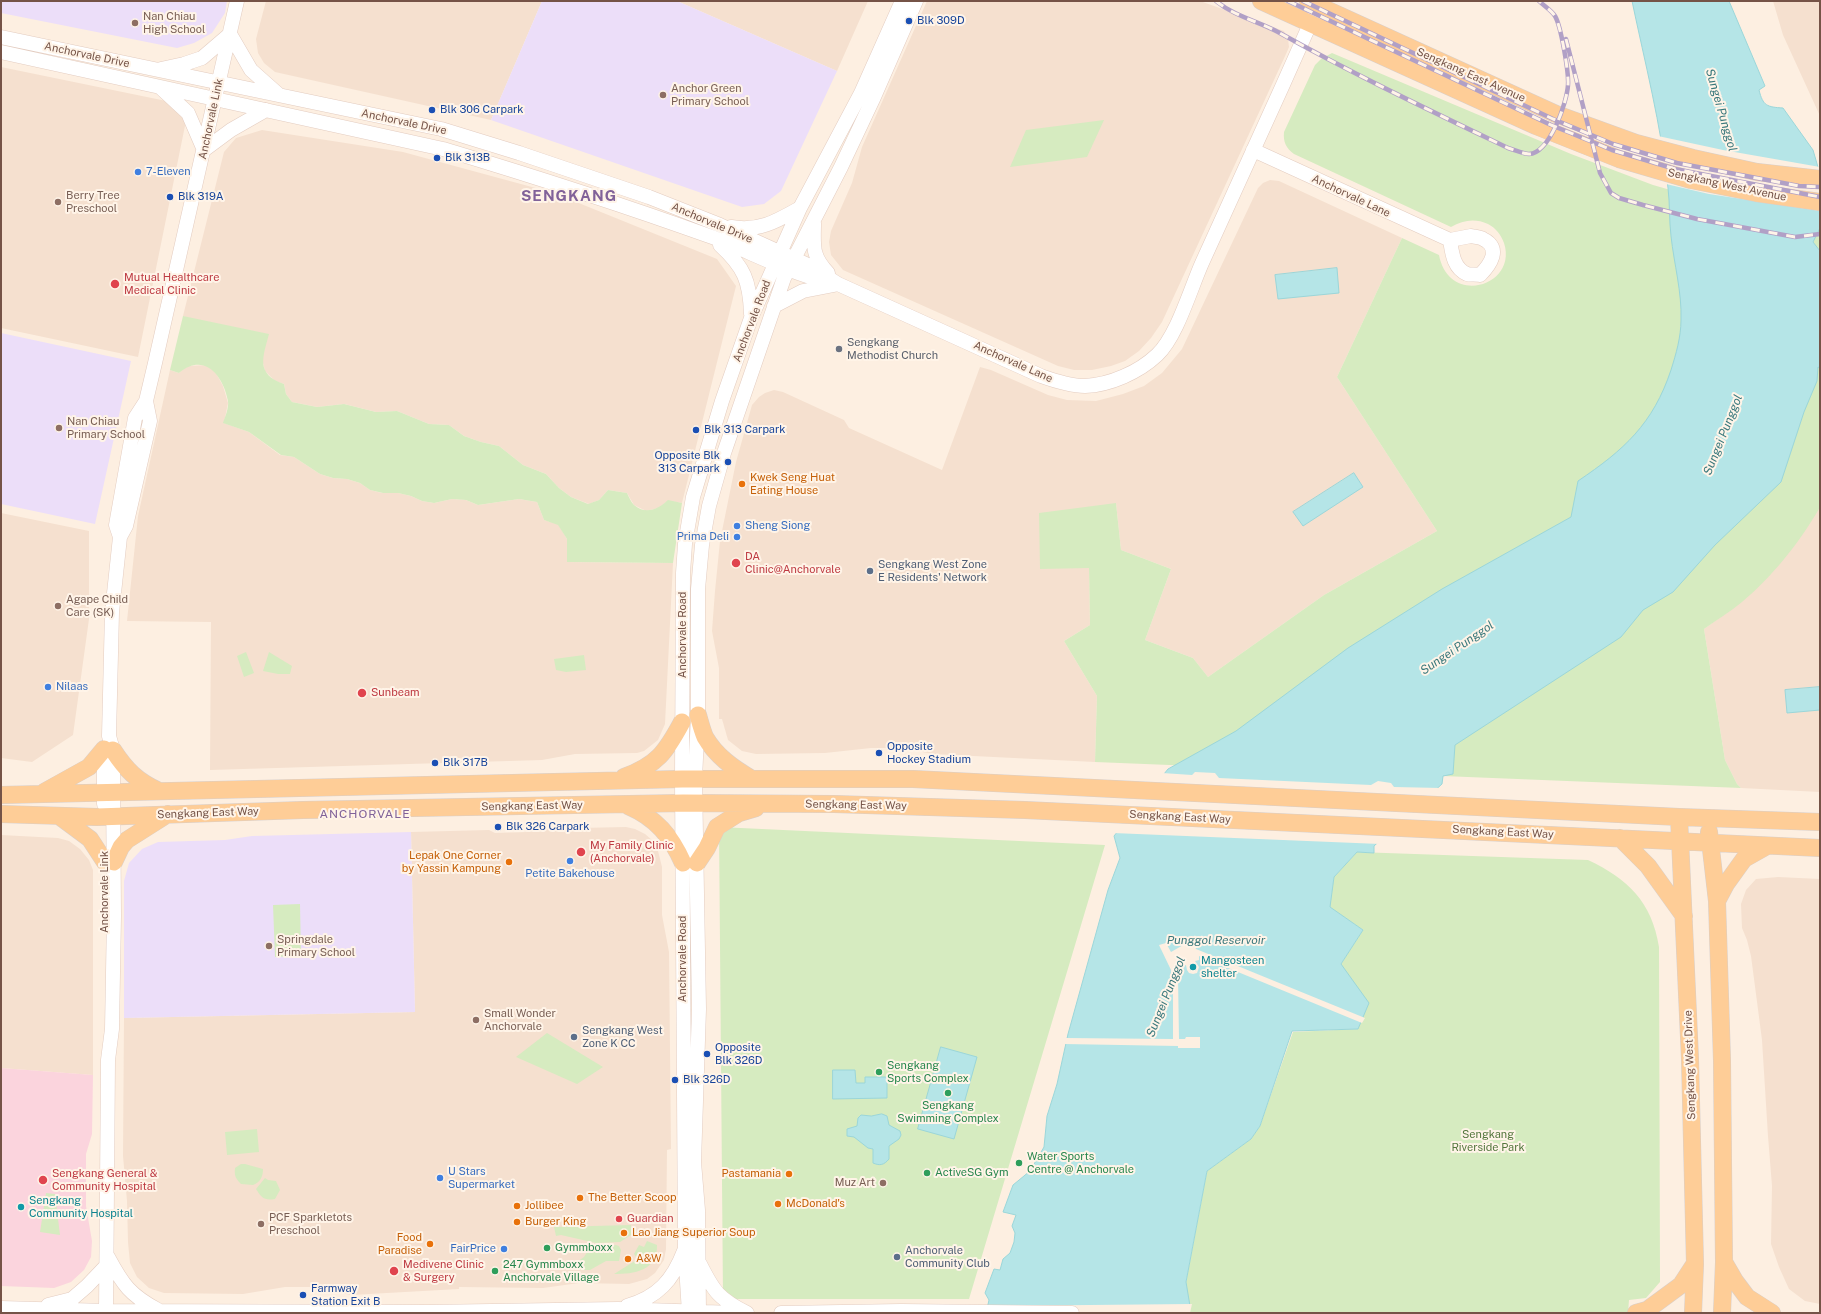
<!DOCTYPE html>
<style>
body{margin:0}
#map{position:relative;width:1821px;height:1314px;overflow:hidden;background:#fdefe1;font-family:"Public Sans",sans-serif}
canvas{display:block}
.frame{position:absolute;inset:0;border:2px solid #755347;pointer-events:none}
</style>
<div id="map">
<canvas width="1821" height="1314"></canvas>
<div class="frame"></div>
</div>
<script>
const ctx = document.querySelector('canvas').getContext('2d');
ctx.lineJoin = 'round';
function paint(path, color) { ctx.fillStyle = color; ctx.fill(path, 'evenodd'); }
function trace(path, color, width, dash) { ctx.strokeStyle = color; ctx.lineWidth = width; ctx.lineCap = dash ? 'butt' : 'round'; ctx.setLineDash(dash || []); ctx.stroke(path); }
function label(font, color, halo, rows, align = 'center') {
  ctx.font = font + ' "Public Sans",sans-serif'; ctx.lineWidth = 4; ctx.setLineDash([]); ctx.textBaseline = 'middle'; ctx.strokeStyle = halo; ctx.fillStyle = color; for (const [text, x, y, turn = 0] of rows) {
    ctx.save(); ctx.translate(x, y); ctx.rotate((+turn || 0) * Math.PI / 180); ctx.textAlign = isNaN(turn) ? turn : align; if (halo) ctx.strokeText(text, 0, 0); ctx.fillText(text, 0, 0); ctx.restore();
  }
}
paint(new Path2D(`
 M266 1H542L491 120 275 72 264 63 258 53 256 39Z
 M677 1H868L837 71Z
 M927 1H1200L1284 31 1288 39 1289 47 1286 54 1162 322 1151 338 1139 351 1125 361 1111 366 1092 370H1074L1058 366 843 270 831 255 829 242 831 231 852 183 862 147Z
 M1773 1H1820V116L1783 35Z
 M1 67 176 103 188 111 138 357 1 328Z
 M262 130 403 152 554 193 717 259 736 286 682 503 668 501 659 508 646 511 634 505 627 493 608 490 599 500 589 504 571 497 559 488 546 474 523 465 499 446 481 442 464 436 449 425 429 424 397 411 376 412 344 404 317 407 292 402 286 394 284 384 275 381 265 371 262 359 183 316 224 152 236 138Z
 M1270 180 1279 181 1402 238 1337 377 1437 531 1324 595 1208 677 1193 658 1145 640 1171 569 1121 550 1116 503 1089 568 1090 625 1064 641 1097 696 1095 762 933 754 901 748H871L825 753 756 754 742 751 728 740 722 719H719V668L712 631 715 591 720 541 736 462 752 405 759 397 765 393 774 390 783 392 844 420 849 428 942 470 980 367 991 370 1048 395 1067 400 1096 401 1123 394 1144 386 1162 373 1182 349 1258 188 1263 183Z
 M207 365 216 373 223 386 228 403 224 423 249 432 280 455 294 457 320 474 333 478 347 479 360 483 370 490 382 493H398L411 496 422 501 434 503 452 499 466 500 478 505 519 499 537 502 544 520 558 524 567 539 568 562 673 563 665 724 658 740 644 751 637 753 575 754 542 760 210 770 211 622 127 621 138 516 170 370 179 373 187 366Z
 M1820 507V792L1741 788 1737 784 1725 760 1704 629 1742 601Z
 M1 513 89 531V619L73 735 32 762 1 758Z
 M626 827 635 829 645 834 652 840 658 851 662 867V915L669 952 671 1149 667 1150 666 1249 664 1260 655 1273 647 1279 629 1284 579 1283 543 1288 459 1287V1289L351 1295 316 1287H285L243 1294 164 1293 149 1288 137 1277 130 1263 128 1242 127 1201 123 1156 124 1018 415 1012 411 832 489 830 495 833 528 832 533 829Z
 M1 835 58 838 69 841 80 849 89 860 93 870V1075L1 1068Z
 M1778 877 1820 879V1304L1805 1301 1789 1289 1779 1267 1771 1244 1772 1186 1768 1136 1762 1040 1751 956 1747 940 1742 928 1741 904 1746 890 1756 879Z`), '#f5e0cf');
paint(new Path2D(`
 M1 1H227L225 13 212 33 194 43 177 48 1 13Z
 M542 1H677L837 71 781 191 764 204 742 207 491 120Z
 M1 333 131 361 95 524 1 504Z
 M411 832 415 1012 124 1018V881L129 863 142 849 158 842 225 840 252 836Z`), '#ecdef9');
paint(new Path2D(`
 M1 1068 93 1075 92 1134 86 1154V1206L92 1241 91 1257 84 1270 71 1282 54 1288 1 1286Z`), '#fbd4dd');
paint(new Path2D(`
 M1332 53 1571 154 1653 185 1688 195 1820 216V507C1801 541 1771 578 1742 602 1730 612 1716 620 1704 629L1725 760 1737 784 1741 788 1095 762 1097 696 1064 641 1090 625 1089 568 1040 569 1039 513 1116 503 1121 550 1171 569 1145 640 1193 658 1208 677 1324 595 1437 531 1337 377 1402 238 1439 255C1449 307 1518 286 1504 243 1501 235 1496 228 1488 224 1475 218 1463 220 1451 227L1294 154C1286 148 1283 142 1284 132L1315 65 1321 59Z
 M1104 120 1087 157 1010 167 1026 130Z
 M183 316 269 334C263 357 255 374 284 384L286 394 292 402 317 407 344 404 376 412 397 411 429 424 449 425 464 436 481 442 499 446 523 465 546 474 559 488 571 497 588 504 599 500 608 490 627 493C629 497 631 502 634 505 645 515 659 509 668 500L682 503 673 563 567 562V539L558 525 544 520 537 502 519 499 478 505 466 500 452 499 434 503 422 501 411 496 398 493H383L370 490 360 483 347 479 333 478 320 474 294 457 281 455 249 432 223 423C225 417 229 408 228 401 223 375 204 352 179 373L170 370Z
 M246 652 254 673 244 677 237 656Z
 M269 652 292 666 290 674H278L263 671Z
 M584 655 586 670 566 672 556 670 554 659Z
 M719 827 1105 845 969 1299H723Z
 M1357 852 1588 860C1628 879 1652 902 1659 947L1660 1282 1646 1298 1629 1300 1628 1313H1188L1186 1282 1207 1171 1251 1139 1260 1126 1293 1032 1358 1029 1341 964 1363 930 1329 907 1334 877Z
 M300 904 301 956 275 957 273 905Z
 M547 1033 603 1067 577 1084 516 1057Z
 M257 1129 259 1152 227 1155 225 1132Z
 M241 1164H245L263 1169C263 1176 261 1182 253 1185L241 1184C236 1179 234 1176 235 1168Z
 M265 1178 268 1180 276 1181 280 1190 275 1199C264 1201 261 1197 256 1189Z
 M46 1193 55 1194 60 1235 40 1232Z
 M631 1225V1235L620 1242 596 1243 561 1235 556 1236 554 1227Z
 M647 1241 657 1245C658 1271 634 1274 614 1274L638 1259 634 1254 639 1245 644 1247Z
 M616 1245 619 1246 621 1250 619 1261H606L590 1270H575L573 1265 584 1257 591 1246Z`), '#d6ebc0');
const water = new Path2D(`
 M1632 1H1729L1765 86 1759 90C1763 106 1767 107 1783 108L1813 150 1820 174V228L1813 242 1820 251V368L1818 367 1817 381 1804 412 1781 482 1715 545 1673 592 1643 610 1621 637 1455 745 1453 774 1443 776 1442 784 1374 846V853L1357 852 1334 877 1330 907 1363 930 1341 964 1369 1003 1358 1029 1292 1031 1260 1126 1251 1139 1207 1171 1186 1282 1190 1306 986 1313 989 1300 985 1293 994 1269 1000 1270 1003 1259 1010 1253 1014 1242 1015 1233 1012 1226 1016 1215 1003 1212 1013 1185 1030 1171 1044 1147 1047 1116 1057 1084 1068 1034 1108 890 1120 858 1114 836 1168 769 1236 731 1348 648 1442 589 1571 517 1578 481C1624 450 1653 424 1671 370 1676 354 1681 337 1681 320 1682 292 1674 264 1671 236 1669 220 1670 204 1668 188 1661 125 1645 63 1632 1Z
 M1337 268 1339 293 1278 299 1275 275Z
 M1354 473 1363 487 1303 526 1293 512Z
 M1820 687V710L1787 713 1785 690Z
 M941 1047 977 1057 954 1139 918 1129Z
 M833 1070H855L856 1083H865V1077H887V1098L833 1099Z
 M882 1114 887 1116 889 1125 900 1131 901 1135 899 1139 889 1146V1159C884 1165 880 1166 873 1163V1149L868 1148 854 1137 847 1136V1129L857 1126 858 1118 861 1115 871 1116Z`);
paint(water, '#b5e5e7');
trace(water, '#9bd6d9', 1);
paint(new Path2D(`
 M1658 136 1723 150 1820 167V211L1709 194 1666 184Z
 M1195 772 1215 773 1219 778 1371 785 1378 781 1391 783 1394 787 1441 788 1380 844 1113 833 1162 773 1192 775Z
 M1193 942 1196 949 1365 1018 1362 1023 1199 956V960L1195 961 1199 967 1197 973 1193 974 1189 973 1187 970 1186 965 1181 967V976L1178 977 1179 1039H1185L1186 1037H1200V1048H1178V1046L1064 1044 1065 1038 1173 1039V976L1172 977 1171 970 1159 945 1166 943 1171 952 1185 944Z
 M1192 1304 1190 1313H984L986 1306Z`), '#fdefe1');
const minor = new Path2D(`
 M230 34 251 70 278 94
 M1 37 441 129 519 153 649 197 720 225 808 265 838 284 1041 376C1055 381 1070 386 1085 386 1110 385 1139 372 1157 355 1177 336 1190 290 1202 263 1241 178 1280 92 1318 6
 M1 52 443 149C533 176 623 205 712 237 751 252 787 272 828 282
 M161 69 184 64 202 58 230 34
 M161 88 188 113 204 150
 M204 150 231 130 266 110
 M1253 150 1450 240
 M814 223C814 246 811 255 828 273
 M731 227C759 232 777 221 800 208
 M1471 236C1475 237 1480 237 1483 239 1502 248 1490 265 1480 275 1476 274 1470 275 1467 274 1453 268 1452 252 1450 240Z
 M720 245C744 267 750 281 751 314
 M774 306 803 291 834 285
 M120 537 116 525 135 418 146 401 155 363 237 1
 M104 804V756
 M108 1257C123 1285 130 1295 158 1310
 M700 1264C714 1292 719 1299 747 1313
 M48 1305 72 1299 87 1286 107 1265
 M627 1306C658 1297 673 1280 684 1251
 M1 1308 106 1311 428 1312 618 1309 734 1313
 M106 1313 108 1060 112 1029 114 916 113 779V750L109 736 112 612 120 537 126 526 150 421 146 401
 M689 1313 685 1249 682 779 683 573 685 544 693 497 722 401 751 318 800 208 861 93 902 1
 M699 1313 698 1210 694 1162 699 1009 695 779 698 715V589L702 545 709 506 724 453 784 278 841 167 874 97 916 1
 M781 1313 901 1311 1072 1313`);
const major = new Path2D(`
 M1261 1 1536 126 1619 159 1691 180 1756 193 1820 202
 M1308 1 1556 114 1636 143 1693 158 1757 172 1820 179
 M698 715C700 722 702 730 705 737 716 756 733 768 752 779
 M113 750C126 770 137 781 159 791
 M624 777C657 765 666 752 682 722
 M44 792 89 767 104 749
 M1 795 682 779H913L1679 817 1820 822
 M628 806C656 818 671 836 683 863
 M1 814 97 817 303 810 683 803 834 804 1025 810 1820 848
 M59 816 90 839 105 862
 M1679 817 1690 1059 1695 1264 1693 1313
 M1709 832 1717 901 1722 1061 1724 1262 1722 1313
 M1620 838 1648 866 1684 916
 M114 862 121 847 127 840 168 814
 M697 863 707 848 717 827 739 813 756 808
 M1717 901 1726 884 1744 859 1767 846
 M1724 1262 1735 1281 1747 1297 1772 1313
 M1636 1313 1647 1310 1681 1285 1694 1265`);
trace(minor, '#e3ccc0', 15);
trace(major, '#d8cfcb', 18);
trace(minor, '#fff', 14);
trace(major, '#fecd97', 17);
const rail = new Path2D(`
 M1216 1C1234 16 1257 21 1278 32 1353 74 1431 111 1508 148 1515 150 1523 154 1529 154 1550 153 1567 102 1568 85 1569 73 1561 26 1555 16 1551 10 1544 6 1539 1
 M1288 1 1551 125 1612 150 1675 169 1820 197
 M1303 1 1553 119 1613 144 1677 163 1799 186 1820 187
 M1566 39 1600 173 1611 193 1619 198 1643 205 1697 219 1795 237 1820 234`);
trace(rail, '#b1a0c6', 4.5);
trace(rail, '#fff4e8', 3, [9]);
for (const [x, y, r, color] of [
 [909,21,4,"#1a4fb4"],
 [135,23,4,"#8d6e63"],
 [663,95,4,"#8d6e63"],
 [432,110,4,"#1a4fb4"],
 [437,158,4,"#1a4fb4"],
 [138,172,4,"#3f7fe0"],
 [170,197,4,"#1a4fb4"],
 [58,202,4,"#8d6e63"],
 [115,284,5,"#e0444e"],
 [839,349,4,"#6b7280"],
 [59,428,4,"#8d6e63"],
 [696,430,4,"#1a4fb4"],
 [728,462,4,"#1a4fb4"],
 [742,484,4,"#e8710a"],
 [737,526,4,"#3f7fe0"],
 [737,537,4,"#3f7fe0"],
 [736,563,5,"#e0444e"],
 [870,571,4,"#5c6f8a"],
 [58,606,4,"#8d6e63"],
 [48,687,4,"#3f7fe0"],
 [362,693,5,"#e0444e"],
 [879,753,4,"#1a4fb4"],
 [435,763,4,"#1a4fb4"],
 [498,827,4,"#1a4fb4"],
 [581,852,5,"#e0444e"],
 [570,861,4,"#3f7fe0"],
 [509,862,4,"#e8710a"],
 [269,946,4,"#8d6e63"],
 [1193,967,4,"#0f9aa8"],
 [476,1020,4,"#8d6e63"],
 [574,1037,4,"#5c6f8a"],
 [707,1054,4,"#1a4fb4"],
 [879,1072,4,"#2e9e5b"],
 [675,1080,4,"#1a4fb4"],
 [948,1093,4,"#2e9e5b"],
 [1019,1163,4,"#2e9e5b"],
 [927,1173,4,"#2e9e5b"],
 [789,1174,4,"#e8710a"],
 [440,1178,4,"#3f7fe0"],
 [43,1180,5,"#e0444e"],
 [883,1183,4,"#8d6e63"],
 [580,1198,4,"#e8710a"],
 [778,1204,4,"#e8710a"],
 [517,1206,4,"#e8710a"],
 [21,1207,4,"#0f9aa8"],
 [619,1219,4,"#e0444e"],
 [517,1222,4,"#e8710a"],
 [261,1224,4,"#8d6e63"],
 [624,1233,4,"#e8710a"],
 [430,1244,4,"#e8710a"],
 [547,1248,4,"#2e9e5b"],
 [504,1249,4,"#3f7fe0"],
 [897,1257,4,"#5c6f8a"],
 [628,1259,4,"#e8710a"],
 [394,1271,5,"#e0444e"],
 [495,1271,4,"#2e9e5b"],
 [303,1295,4,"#1a4fb4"]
]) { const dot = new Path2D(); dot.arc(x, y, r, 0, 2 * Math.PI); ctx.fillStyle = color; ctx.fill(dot); trace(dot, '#fff4e8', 1.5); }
label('11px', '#785e54', '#fff4e8', [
 ["Nan Chiau",143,17],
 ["High School",143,30],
 ["Anchor Green",671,89],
 ["Primary School",671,102],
 ["Berry Tree",66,196],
 ["Preschool",66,209],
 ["Nan Chiau",67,422],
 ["Primary School",67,435],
 ["Agape Child",66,600],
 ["Care (SK)",66,613],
 ["Springdale",277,940],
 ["Primary School",277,953],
 ["Small Wonder",484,1014],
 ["Anchorvale",484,1027],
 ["Muz Art",875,1183,"right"],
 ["PCF Sparkletots",269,1218],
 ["Preschool",269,1231]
], 'left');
label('11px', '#164399', '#fff4e8', [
 ["Blk 309D",917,21],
 ["Blk 306 Carpark",440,110],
 ["Blk 313B",445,158],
 ["Blk 319A",178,197],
 ["Blk 313 Carpark",704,430],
 ["Opposite Blk",720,456,"right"],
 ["313 Carpark",720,469,"right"],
 ["Opposite",887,747],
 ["Hockey Stadium",887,760],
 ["Blk 317B",443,763],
 ["Blk 326 Carpark",506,827],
 ["Opposite",715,1048],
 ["Blk 326D",715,1061],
 ["Blk 326D",683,1080],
 ["Farmway",311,1289],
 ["Station Exit B",311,1302]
], 'left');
label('11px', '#755347', '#fff4e8', [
 ["Anchorvale Drive",87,55,12],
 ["Sengkang East Avenue",1471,75,24],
 ["Anchorvale Link",211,119,-78],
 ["Anchorvale Drive",404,122,12],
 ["Sengkang West Avenue",1727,185,12],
 ["Anchorvale Lane",1351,196,25],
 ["Anchorvale Drive",712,223,23],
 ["Anchorvale Road",752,321,-69],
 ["Anchorvale Lane",1013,362,24],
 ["Anchorvale Road",683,635,-90],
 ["Sengkang East Way",856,805,1],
 ["Sengkang East Way",532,806,-1],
 ["Sengkang East Way",208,813,-2],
 ["Sengkang East Way",1180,817,3],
 ["Sengkang East Way",1503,832,3],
 ["Anchorvale Link",105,892,-90],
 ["Anchorvale Road",683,959,-90],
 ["Sengkang West Drive",1690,1065,-92]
]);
label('11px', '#366cbe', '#fff4e8', [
 ["7-Eleven",146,172],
 ["Sheng Siong",745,526],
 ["Prima Deli",729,537,"right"],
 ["Nilaas",56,687],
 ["Petite Bakehouse",570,874,"center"],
 ["U Stars",448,1172],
 ["Supermarket",448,1185],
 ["FairPrice",496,1249,"right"]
], 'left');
label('11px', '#be3a42', '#fff4e8', [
 ["Mutual Healthcare",124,278],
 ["Medical Clinic",124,291],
 ["DA",745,557],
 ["Clinic@Anchorvale",745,570],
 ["Sunbeam",371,693],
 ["My Family Clinic",590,846],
 ["(Anchorvale)",590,859],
 ["Sengkang General &",52,1174],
 ["Community Hospital",52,1187],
 ["Guardian",627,1219],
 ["Medivene Clinic",403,1265],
 ["& Surgery",403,1278]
], 'left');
label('11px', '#5b616d', '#fff4e8', [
 ["Sengkang",847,343],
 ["Methodist Church",847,356]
], 'left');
label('11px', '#c56008', '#fff4e8', [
 ["Kwek Seng Huat",750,478],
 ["Eating House",750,491],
 ["Lepak One Corner",501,856,"right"],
 ["by Yassin Kampung",501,869,"right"],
 ["Pastamania",781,1174,"right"],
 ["The Better Scoop",588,1198],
 ["McDonald's",786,1204],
 ["Jollibee",525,1206],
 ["Burger King",525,1222],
 ["Lao Jiang Superior Soup",632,1233],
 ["Food",422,1238,"right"],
 ["Paradise",422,1251,"right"],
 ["A&W",636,1259]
], 'left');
label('11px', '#4e5e75', '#fff4e8', [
 ["Sengkang West Zone",878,565],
 ["E Residents' Network",878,578],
 ["Sengkang West",582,1031],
 ["Zone K CC",582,1044],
 ["Anchorvale",905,1251],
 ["Community Club",905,1264]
], 'left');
label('11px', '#0d838f', '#fff4e8', [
 ["Mangosteen",1201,961],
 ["shelter",1201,974],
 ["Sengkang",29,1201],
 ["Community Hospital",29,1214]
], 'left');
label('11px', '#27864d', '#fff4e8', [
 ["Sengkang",887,1066],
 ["Sports Complex",887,1079],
 ["Sengkang",948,1106,"center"],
 ["Swimming Complex",948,1119,"center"],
 ["Water Sports",1027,1157],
 ["Centre @ Anchorvale",1027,1170],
 ["ActiveSG Gym",935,1173],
 ["Gymmboxx",555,1248],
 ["247 Gymmboxx",503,1265],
 ["Anchorvale Village",503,1278]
], 'left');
label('11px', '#53763c', '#fff4e8', [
 ["Sengkang",1488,1135],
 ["Riverside Park",1488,1148]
]);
label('italic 12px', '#3a787c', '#fff4e8', [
 ["Sungei Punggol",1721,110,74],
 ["Sungei Punggol",1723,435,-68],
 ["Sungei Punggol",1457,648,-34],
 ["Punggol Reservoir",1216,940],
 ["Sungei Punggol",1166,997,-68]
]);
ctx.letterSpacing = '1px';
label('12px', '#816299', '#fff4e8', [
 ["ANCHORVALE",365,814]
]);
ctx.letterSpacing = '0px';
ctx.letterSpacing = '1px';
label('bold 15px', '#816299', '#fff4e8', [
 ["SENGKANG",569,196]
]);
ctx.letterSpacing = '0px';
</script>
